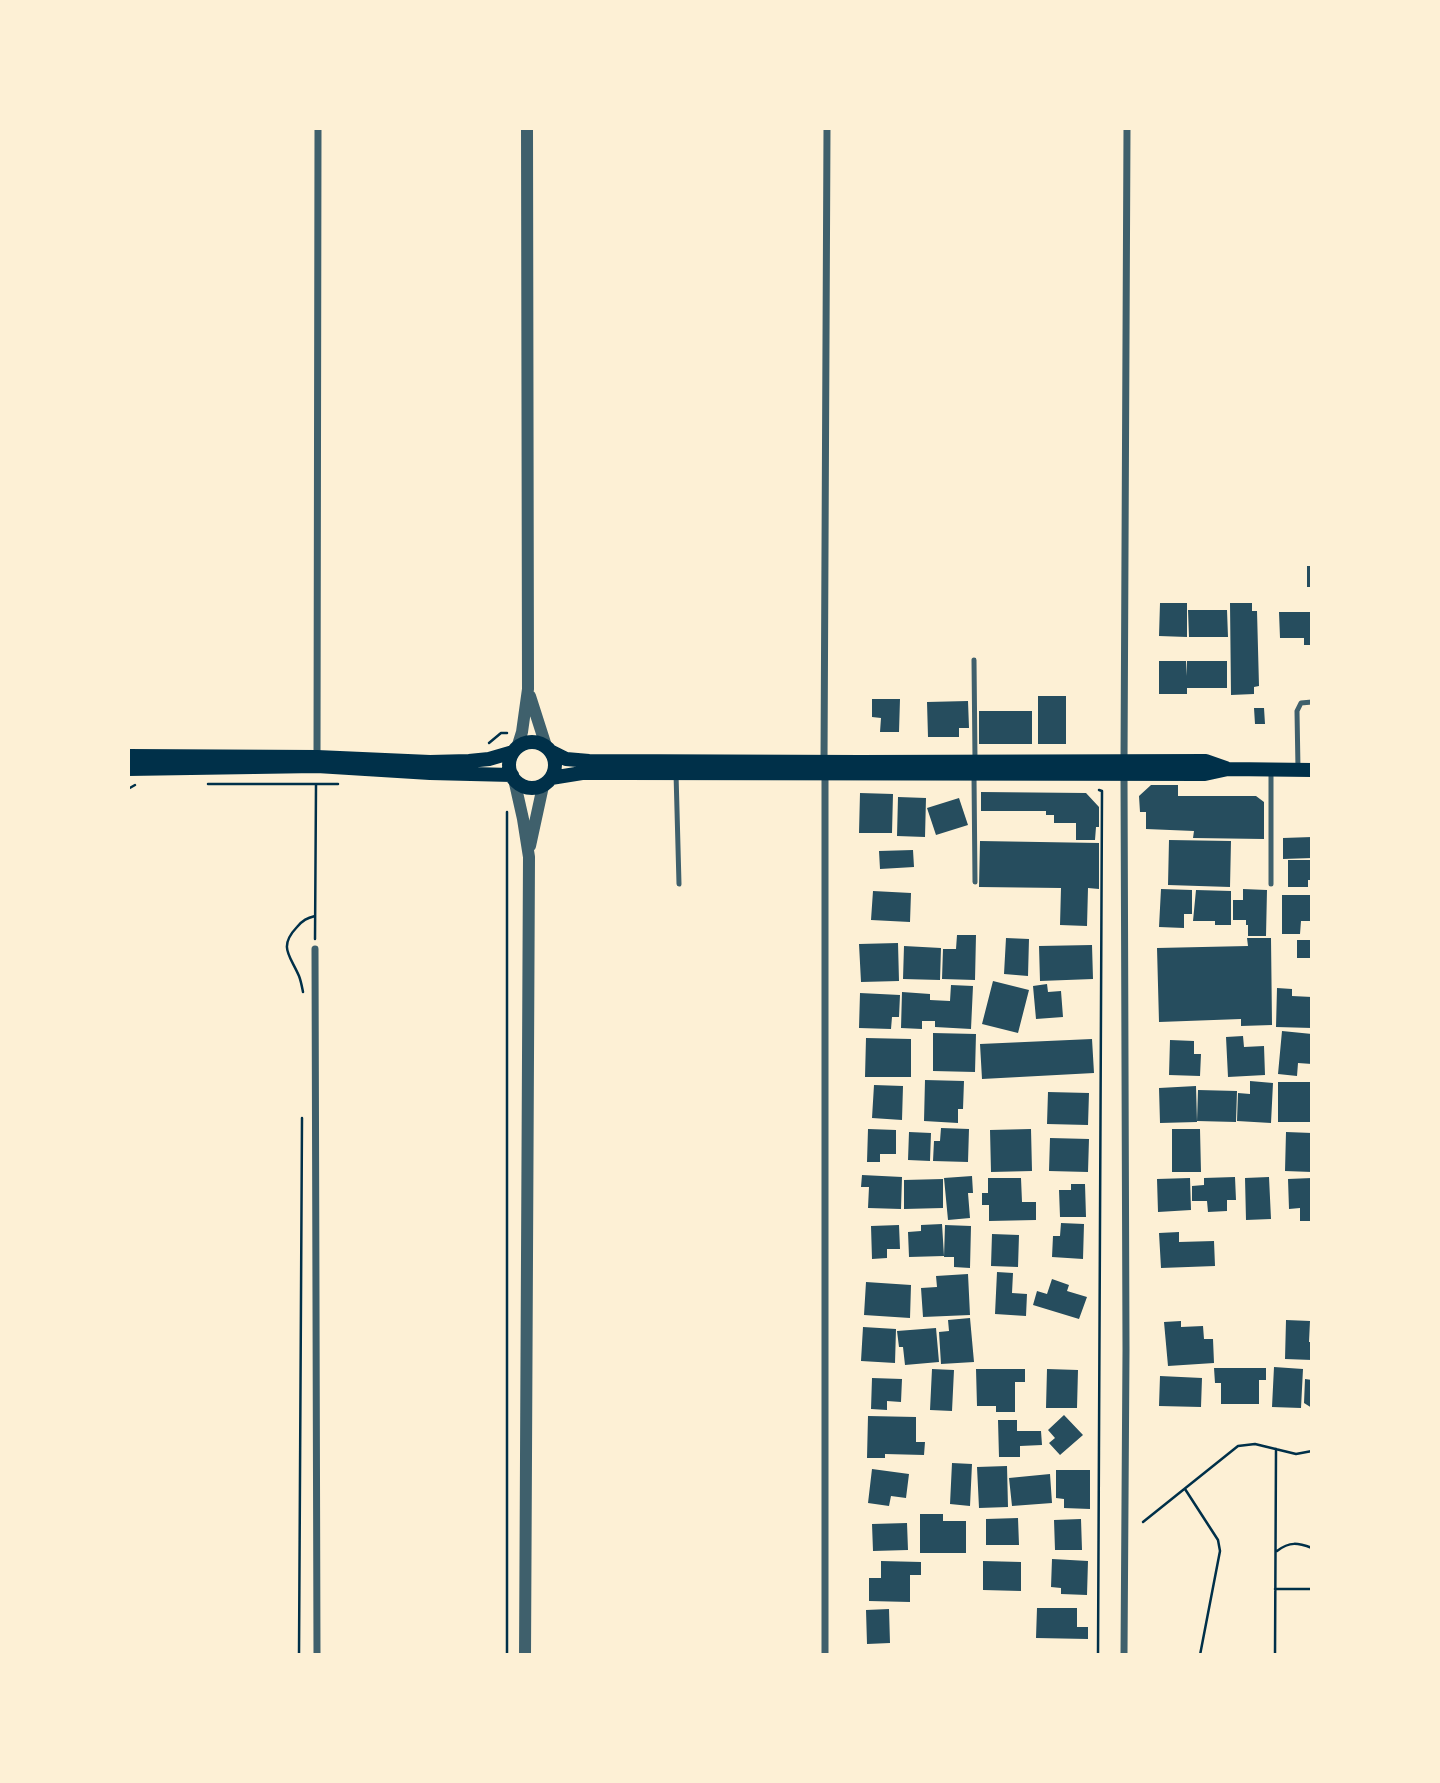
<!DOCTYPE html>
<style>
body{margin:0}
#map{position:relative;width:1440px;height:1783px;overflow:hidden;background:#fdf0d5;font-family:"Space Grotesk",sans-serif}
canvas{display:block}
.frame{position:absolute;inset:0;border:130px solid #fdf0d5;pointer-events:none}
</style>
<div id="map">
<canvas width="1440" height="1783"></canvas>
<div class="frame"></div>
</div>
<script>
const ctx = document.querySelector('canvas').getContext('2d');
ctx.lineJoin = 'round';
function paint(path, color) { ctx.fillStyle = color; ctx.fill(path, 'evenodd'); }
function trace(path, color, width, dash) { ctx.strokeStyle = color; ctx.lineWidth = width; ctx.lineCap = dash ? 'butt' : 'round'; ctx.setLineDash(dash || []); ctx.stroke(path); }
paint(new Path2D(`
 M1307 566H1312V587H1307Z
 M1160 603H1187V637L1159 636Z
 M1230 603H1252V611H1257L1259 686 1254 687V694L1231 695Z
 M1188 610H1227L1228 637H1189Z
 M1279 612H1312V645H1304V638H1280Z
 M1159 661H1186V676L1187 661H1227V688H1187V694H1159Z
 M1038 696H1066V744H1038Z
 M872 699H900L899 732H880L881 718 872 717Z
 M968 701 969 728H959V737H928L927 702Z
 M1254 708H1264L1265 724H1255Z
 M979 711H1032V744H979Z
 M1151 785H1178V796H1256L1264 802V839L1193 838 1194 831 1146 829V812H1140L1139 796Z
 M981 792 1086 793 1099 807V827H1096L1095 840H1076V823H1054V815H1046V811H981Z
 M860 793 893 794 892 833H859Z
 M898 797 926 798 925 837 897 836Z
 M959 798 968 825 936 835 927 808Z
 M1312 837V858L1283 859V838Z
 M1169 840 1231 841 1230 887 1168 885Z
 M980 841 1099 843V889L1088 888 1087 926 1060 925 1061 888 979 887Z
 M913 850 914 867 880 869 879 851Z
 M1288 860H1312V880H1308V887H1288Z
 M1161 889 1192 890V914H1184V928L1159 927Z
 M1243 889 1267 890 1266 936H1248V925H1246V920H1233V900H1243Z
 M1196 890 1231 891V925H1215V921H1193Z
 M873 891 911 893 910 922 871 920Z
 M1282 895H1312V921H1301L1300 934H1282Z
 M957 935H976L975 980 942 979 943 949H956Z
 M1006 938 1029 939 1028 976 1004 974Z
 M1247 938H1271L1272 1025 1241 1026V1019L1159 1022 1157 948 1248 946Z
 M1297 940H1312V958H1297Z
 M898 943 899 981 861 982 859 944Z
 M1092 945 1093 979 1040 981 1039 946Z
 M904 946 941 948 940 980 903 979Z
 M993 981 1029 990 1018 1033 982 1024Z
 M1047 984 1048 992 1061 991 1063 1017 1036 1019 1033 986Z
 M951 985 973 986 971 1029 935 1027V1021H922V1029L901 1028 902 992 930 994V1000L950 1001Z
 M1277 988 1292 989V996L1312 997V1028L1276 1027Z
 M860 993 900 995 899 1017H892L891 1029 859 1028Z
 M1282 1031 1312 1034V1064L1298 1063 1297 1076 1278 1074Z
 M933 1033 976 1034 975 1072 933 1071Z
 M1243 1036 1244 1047 1264 1046 1265 1075 1228 1077 1226 1037Z
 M866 1038 911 1039V1077H865Z
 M1092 1039 1094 1073 982 1079 980 1044Z
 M1170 1040 1194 1041V1054H1201L1200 1076 1169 1075Z
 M925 1080 964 1081 963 1109H958V1123L924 1121Z
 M1250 1081 1273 1083 1271 1123 1237 1121 1238 1093 1250 1094Z
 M1278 1082H1312V1122H1278Z
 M874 1085 903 1086 902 1120 872 1118Z
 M1196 1086 1197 1122 1160 1123 1159 1088Z
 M1198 1090 1237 1091 1236 1122 1197 1121Z
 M1048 1092 1089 1093 1088 1125 1047 1124Z
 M941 1128 969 1129 968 1162 933 1161 934 1141H940Z
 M868 1129 896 1130V1154H880V1162H867Z
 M1031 1129 1032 1171 991 1172 990 1130Z
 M1172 1129H1200L1201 1172H1172Z
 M909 1132 931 1133 930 1161 908 1160Z
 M1286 1132 1312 1133V1172L1285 1171Z
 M1050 1138 1089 1139 1088 1172 1049 1171Z
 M862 1175 902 1177 901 1209 868 1208 869 1187H861Z
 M972 1176 973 1193H968L970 1218 948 1220 944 1178Z
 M1235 1177 1236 1200H1227V1211L1208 1212 1207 1201H1192V1186L1204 1185V1178Z
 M1269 1177 1271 1219 1246 1220 1245 1178Z
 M988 1178H1021L1022 1202H1036V1220L989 1221V1205H982V1193H988Z
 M1190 1178 1191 1210 1158 1212 1157 1179Z
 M1312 1178V1221H1300V1208L1289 1209 1288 1179Z
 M943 1179V1208L904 1209V1180Z
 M1071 1184H1085L1086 1217H1060L1059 1190H1071Z
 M1061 1223 1084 1224 1083 1259 1052 1257 1053 1236H1060Z
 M942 1224 944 1256 909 1257 908 1232 921 1231V1225Z
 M899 1225 900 1249H887V1258L872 1259 871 1226Z
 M945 1225 971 1226 970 1268 954 1267V1257H944Z
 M1179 1232V1242L1214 1241 1215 1266 1161 1268 1159 1233Z
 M992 1234 1019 1235 1018 1267 991 1266Z
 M997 1272 1013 1273 1012 1293 1027 1294 1026 1316 995 1314Z
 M968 1274 970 1315 923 1317 921 1288 937 1287 936 1276Z
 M1052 1279 1069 1285 1067 1291 1087 1297 1079 1319 1033 1305 1037 1291 1047 1294Z
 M866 1282 911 1285 910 1318 864 1315Z
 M970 1318 974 1362 941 1364 939 1332 949 1331 948 1320Z
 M1286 1320 1310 1321 1309 1342H1312V1360L1285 1359Z
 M1181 1321V1327L1203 1326 1204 1339H1213L1214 1363 1168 1366 1164 1322Z
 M863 1327 896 1329 895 1363 861 1361Z
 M936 1328 939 1362 905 1365 903 1347H899L897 1331Z
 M1274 1367 1303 1369 1301 1408 1272 1407Z
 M1214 1368H1266V1380H1259V1404H1221V1383H1215Z
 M932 1369 954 1370 952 1411 930 1410Z
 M976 1369H1025V1382H1015V1412H996V1406H977Z
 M1047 1369 1078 1370 1077 1408H1046Z
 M1160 1376 1202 1378 1201 1407 1159 1406Z
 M872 1378 902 1379 901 1402 887 1401V1410L871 1409Z
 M1305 1379 1312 1380V1408L1304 1403Z
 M1064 1415 1083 1435 1060 1455 1049 1443 1055 1438 1048 1430Z
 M868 1416 916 1417V1442H925L924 1455 885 1454V1458H867Z
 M998 1420H1017V1431H1041L1042 1445 1020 1446V1457H999Z
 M952 1463 972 1464 970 1506 950 1504Z
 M1007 1466 1008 1507 979 1508 977 1467Z
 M872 1469 909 1474 906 1498 891 1496 889 1506 868 1503Z
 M1056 1470H1090V1509L1064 1508V1499L1056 1498Z
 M1050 1474 1052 1503 1012 1506 1009 1478Z
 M920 1514H943V1521H966V1553H920Z
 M1018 1518 1019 1545H986V1519Z
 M1081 1519 1082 1550H1055L1054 1520Z
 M907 1523 908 1550 873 1551 872 1524Z
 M1052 1559 1088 1561 1087 1595 1061 1594V1588L1051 1587Z
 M881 1561 921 1562V1575H910V1602L869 1601V1578H881Z
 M983 1561 1021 1562V1591L983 1590Z
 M1037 1608H1077V1627H1088V1639L1036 1638Z
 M889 1609 890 1643 867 1644 866 1610Z`), '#264d5e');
trace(new Path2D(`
 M489 743 501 733H507
 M208 784H338
 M128 789 135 785
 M315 939 316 785
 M303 992C302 987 301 981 299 976 290 955 278 947 297 927 303 920 307 918 315 916
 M1185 1489 1218 1540 1220 1551 1200 1655
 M1143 1522 1238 1446 1255 1444 1296 1454 1312 1451
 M1277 1551C1290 1541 1298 1543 1312 1548
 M1275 1589H1312
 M299 1655 302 1118
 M507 1655V812
 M1098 1655 1102 791 1099 790
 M1275 1655 1276 1449`), '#003049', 2.5);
trace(new Path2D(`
 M974 660 975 759
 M1298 769 1297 711 1301 703 1312 702
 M676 773 679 884
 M974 776 975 882
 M1271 884V772`), '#3f606c', 5);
trace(new Path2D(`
 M317 758 318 128
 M824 762 827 128
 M1124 762 1127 128
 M825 774V1655
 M1124 774 1126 1350 1124 1655
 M315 949 317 1655`), '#3f606c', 7);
trace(new Path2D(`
 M530 696 546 746
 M517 748 522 732 528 689 527 128
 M514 779 523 819 529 857 525 1655
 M530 846 543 786`), '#3f606c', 12);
trace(new Path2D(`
 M509 765a23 23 0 1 1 46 0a23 23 0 1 1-46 0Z
 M552 752 566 759 589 761 860 762 1206 761 1226 768
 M128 756 317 757 430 762 469 761 489 759 513 752
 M128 769 317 766 430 773 512 775
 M551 778 582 773H621L1205 774 1228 769 1312 770`), '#003049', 14);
</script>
